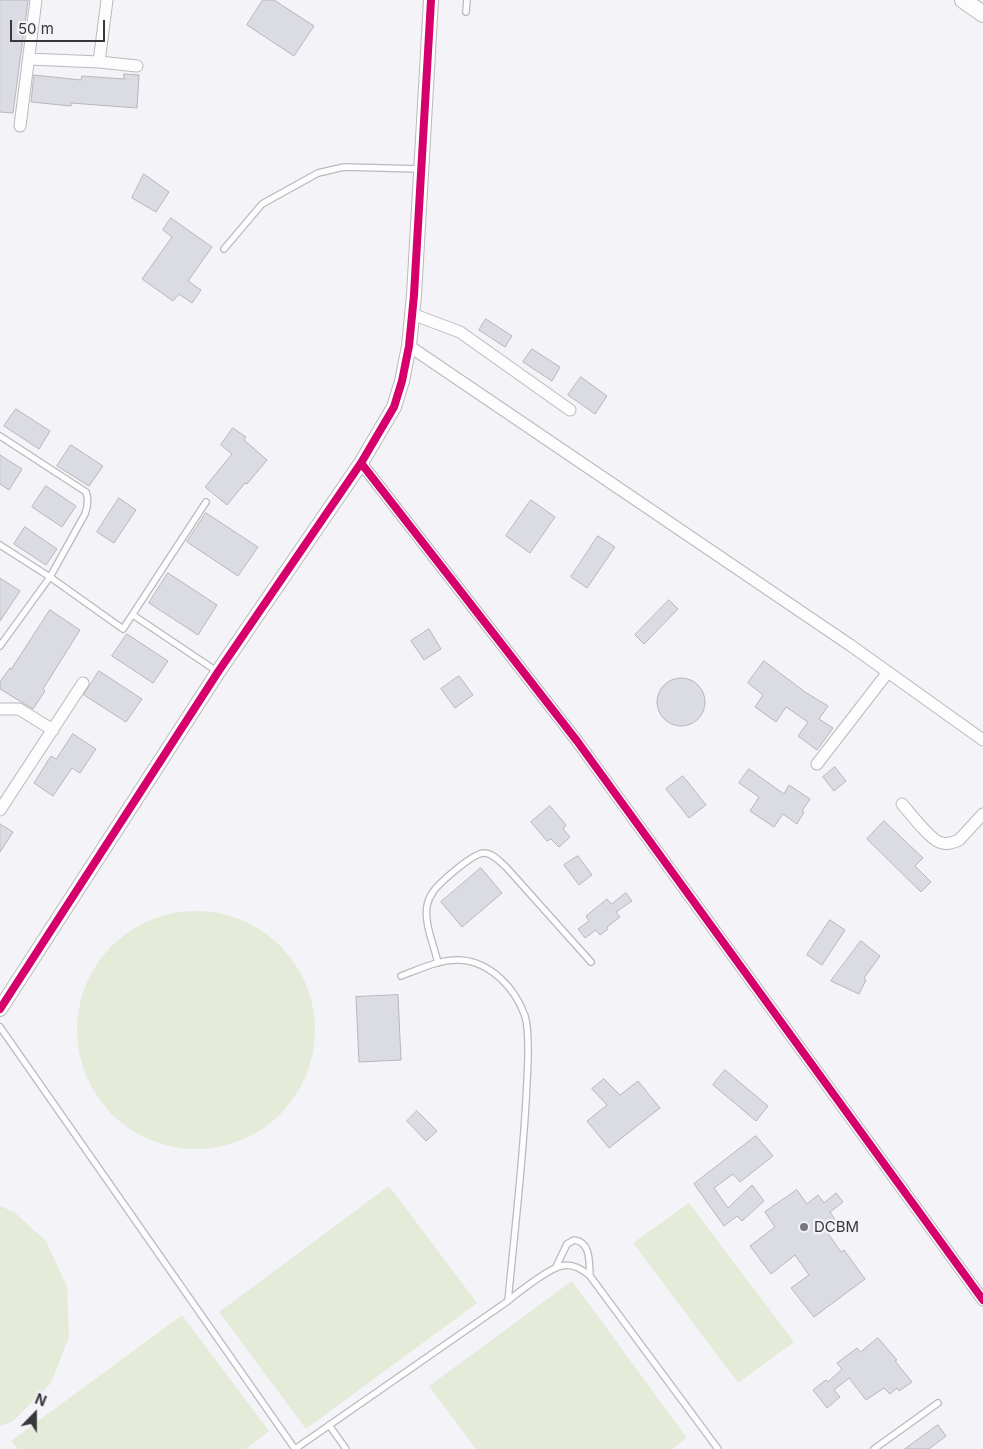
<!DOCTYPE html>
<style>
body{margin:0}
#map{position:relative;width:983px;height:1449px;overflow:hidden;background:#f3f3f8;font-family:Inter,sans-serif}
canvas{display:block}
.north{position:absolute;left:10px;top:1389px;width:50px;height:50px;-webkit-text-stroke:4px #f2f2f9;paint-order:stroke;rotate:22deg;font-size:14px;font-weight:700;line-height:20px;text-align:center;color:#38383b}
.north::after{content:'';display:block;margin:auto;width:18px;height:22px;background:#38383b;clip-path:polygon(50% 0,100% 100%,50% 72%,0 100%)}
.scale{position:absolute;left:10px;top:20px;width:95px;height:22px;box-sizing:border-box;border:2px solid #38383b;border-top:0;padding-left:6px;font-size:15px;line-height:18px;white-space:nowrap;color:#38383b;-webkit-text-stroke:4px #f2f2f9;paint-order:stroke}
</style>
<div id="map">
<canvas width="983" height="1449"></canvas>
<div class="north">N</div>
<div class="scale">50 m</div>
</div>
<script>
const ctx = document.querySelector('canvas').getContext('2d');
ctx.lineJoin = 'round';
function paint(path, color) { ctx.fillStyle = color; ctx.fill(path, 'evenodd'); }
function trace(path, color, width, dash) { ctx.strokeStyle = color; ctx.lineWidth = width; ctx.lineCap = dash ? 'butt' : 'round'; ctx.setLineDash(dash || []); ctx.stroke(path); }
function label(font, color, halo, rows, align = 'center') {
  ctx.font = font + ' Inter,sans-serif'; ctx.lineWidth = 4.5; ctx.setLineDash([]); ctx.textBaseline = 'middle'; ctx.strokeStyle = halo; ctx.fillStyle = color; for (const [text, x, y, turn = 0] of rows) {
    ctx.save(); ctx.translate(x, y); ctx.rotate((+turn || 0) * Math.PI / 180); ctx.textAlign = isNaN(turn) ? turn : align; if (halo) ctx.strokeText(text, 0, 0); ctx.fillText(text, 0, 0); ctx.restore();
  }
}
paint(new Path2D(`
 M77 1030a119 119 0 1 1 238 0a119 119 0 1 1-238 0Z
 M389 1186 477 1303 306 1429 219 1312Z
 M689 1203 794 1342 738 1383 633 1243Z
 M0 1206 14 1212 46 1241 67 1287 69 1337 51 1383 13 1421 0 1426Z
 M572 1281 687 1438 672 1449H476L429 1386Z
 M182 1315 269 1431 246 1449H18L11 1441Z`), '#e5ebd9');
const building = new Path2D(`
 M0 0H28L13 113 0 112Z
 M263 0H274L314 26 294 56 247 25Z
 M124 74 139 75 137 108 71 103V106L31 102 34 75 81 80 82 76 124 79Z
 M144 174 169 192 156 212 132 198Z
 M171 218 212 247 188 281 201 290 192 303 179 294 173 301 142 279 172 237 163 230Z
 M486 319 512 336 505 347 479 330Z
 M532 349 560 367 552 381 523 362Z
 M581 377 607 396 595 414 568 395Z
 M16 409 50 431 39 449 4 426Z
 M233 428 246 437 244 440 267 460 247 484 245 483 227 505 205 487 232 454 221 445Z
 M71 445 103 466 89 486 57 466Z
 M0 455 22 469 9 490 0 484Z
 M46 486 76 506 62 527 32 507Z
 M119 498 136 510 114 543 97 532Z
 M531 500 555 517 530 553 506 536Z
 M206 513 258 547 238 576 187 542Z
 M25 527 57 549 46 565 14 544Z
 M598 536 615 547 587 588 571 577Z
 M168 573 217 605 198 635 149 603Z
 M0 578 20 591 0 621Z
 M669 600 678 609 644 644 635 635Z
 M50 610 80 630 43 689 45 691 33 709 0 689V682L10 668 11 669Z
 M429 629 441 649 424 660 411 641Z
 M127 634 168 661 153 683 112 656Z
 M764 661 805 692 828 706 819 719 833 728 817 750 798 736 808 722 786 707 776 722 755 707 763 695 748 683Z
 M99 671 142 699 126 722 84 695Z
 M459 676 473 695 455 708 441 689Z
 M657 702a24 24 0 1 1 48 0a24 24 0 1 1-48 0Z
 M73 734 96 749 80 773 72 768 53 796 34 783 51 756 56 759Z
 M835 767 846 781 834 791 823 777Z
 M749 769 784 794 789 785 810 799 802 811 804 812 797 824 783 814 774 827 750 811 759 797 739 783Z
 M683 776 706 805 689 818 666 789Z
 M550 806 566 825 563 829 570 837 559 847 551 839 547 841 531 822Z
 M884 821 923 858 915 866 931 882 921 892 867 839Z
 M0 824 13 832 0 852Z
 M578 856 592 875 579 885 564 865Z
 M481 868 502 893 462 927 441 902Z
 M626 893 632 901 616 912 620 917 607 927 608 929 600 935 596 930 585 938 578 929 589 921 586 916 607 899 611 904Z
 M830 920 845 930 822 965 807 955Z
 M861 941 880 956 864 978 866 980 859 994 831 981Z
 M398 995 401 1060 359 1062 356 997Z
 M725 1070 768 1106 756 1121 713 1085Z
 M604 1079 620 1095 638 1081 660 1108 609 1148 587 1121 607 1105 592 1089Z
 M417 1111 437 1131 426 1141 407 1121Z
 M756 1136 773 1156 740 1182 733 1174 714 1188 728 1208 752 1185 764 1201 742 1221 737 1216 724 1226 694 1184Z
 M797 1190 807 1204 818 1195 824 1203 836 1193 843 1202 830 1212 836 1221 825 1229 841 1252 844 1250 865 1279 814 1317 791 1288 809 1275 795 1255 771 1274 750 1246 775 1227 765 1212Z
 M878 1338 897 1360 895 1361 912 1382 899 1391 897 1388 890 1394 884 1388 866 1400 849 1378 834 1390 840 1397 827 1408 813 1390 826 1380 828 1382 842 1369 837 1363 857 1348 860 1352Z
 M938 1425 946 1436 929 1449H905Z`);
paint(building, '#dbdbe4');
trace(building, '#b6b6ba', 1);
const service = new Path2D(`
 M466 12 467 0
 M224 249 262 204 318 173 344 167 420 169
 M0 436 86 492C89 500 88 506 85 514L50 577 0 646
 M0 545 50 577 123 629 206 502
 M133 615 218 672
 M438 963C434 945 424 924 427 906 428 901 430 896 433 892 439 883 473 853 484 853 493 853 500 862 506 867L591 962
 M0 1027 295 1449
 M556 1267 567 1244 574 1240C591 1242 589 1262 590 1276
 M508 1301C517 1293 527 1286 537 1279 557 1265 570 1258 590 1276L718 1449
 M329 1425 346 1449
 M295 1449 508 1301C515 1227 524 1154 527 1081 528 1063 530 1033 525 1016 515 988 491 962 460 960 440 959 420 969 401 976
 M874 1449 938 1403`);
const minor = new Path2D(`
 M29 59 99 62 137 66
 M99 62 107 0
 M20 126 36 0
 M412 314 460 332 570 410
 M409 346 850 645 983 740
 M361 463 577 741 983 1300
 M0 709H19L53 730
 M817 764 888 672
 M902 804C910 813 929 838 939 842 946 845 953 843 959 840L983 814
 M0 810 83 683`);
const tertiary = new Path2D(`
 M0 1009 218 672 361 463 394 407 402 381 409 346 414 295 431 0`);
const secondary = new Path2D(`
 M963 0 983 14`);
trace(service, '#bababe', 8);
trace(minor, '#bababe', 13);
trace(tertiary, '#bababe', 16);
trace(secondary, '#bababe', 18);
trace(service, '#fdfdfe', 5.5);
trace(minor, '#fdfdfe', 11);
trace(tertiary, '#fdfdfe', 14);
trace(secondary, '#fdfdfe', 16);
trace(new Path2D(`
 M361 463 577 741 983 1300
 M0 1009 218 672 361 463 394 407 402 381 409 346 414 295 431 0`), '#d6006c', 8);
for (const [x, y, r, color] of [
 [804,1227,5,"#79797d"]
]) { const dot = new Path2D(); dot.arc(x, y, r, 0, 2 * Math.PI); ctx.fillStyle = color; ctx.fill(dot); trace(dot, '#f2f2f9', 2); }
label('15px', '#38383b', '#f2f2f9', [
 ["DCBM",814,1227]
], 'left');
</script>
